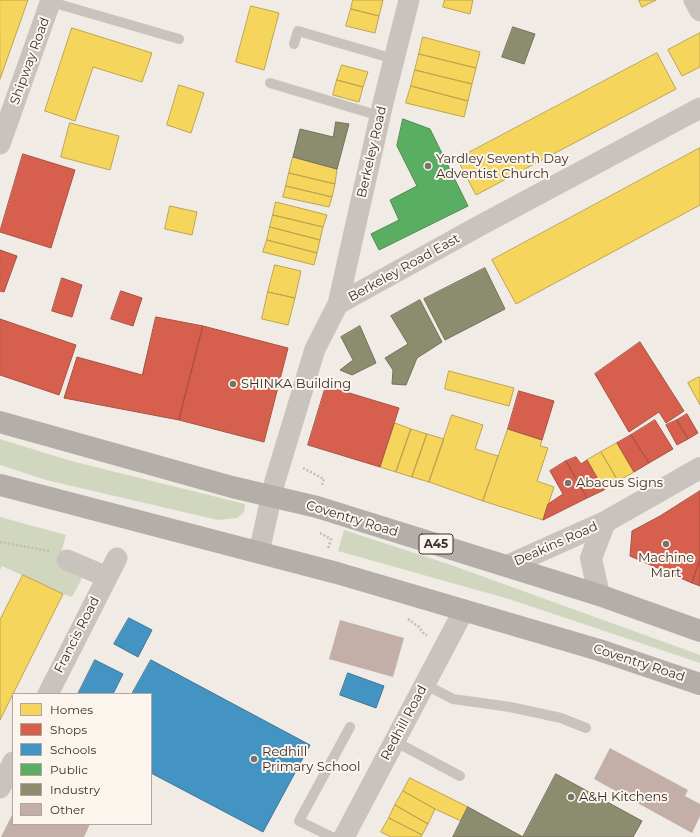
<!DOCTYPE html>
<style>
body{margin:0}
#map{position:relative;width:700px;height:837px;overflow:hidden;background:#f0ebe5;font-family:Montserrat,sans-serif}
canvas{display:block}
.legend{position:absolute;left:12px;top:693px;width:140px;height:132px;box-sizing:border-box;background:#fbf5ee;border:1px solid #aea6a0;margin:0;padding:5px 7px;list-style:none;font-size:12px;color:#3b302b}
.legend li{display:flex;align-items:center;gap:8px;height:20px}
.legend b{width:20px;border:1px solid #aea6a0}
</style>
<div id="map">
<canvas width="700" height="837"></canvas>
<ul class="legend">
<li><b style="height:11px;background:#f6d55c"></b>Homes</li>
<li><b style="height:11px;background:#d6604d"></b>Shops</li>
<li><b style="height:11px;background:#4393c3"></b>Schools</li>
<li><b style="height:11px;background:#5aae61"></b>Public</li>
<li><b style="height:11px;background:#8c8c6e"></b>Industry</li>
<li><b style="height:11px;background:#c3afa7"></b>Other</li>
</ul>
</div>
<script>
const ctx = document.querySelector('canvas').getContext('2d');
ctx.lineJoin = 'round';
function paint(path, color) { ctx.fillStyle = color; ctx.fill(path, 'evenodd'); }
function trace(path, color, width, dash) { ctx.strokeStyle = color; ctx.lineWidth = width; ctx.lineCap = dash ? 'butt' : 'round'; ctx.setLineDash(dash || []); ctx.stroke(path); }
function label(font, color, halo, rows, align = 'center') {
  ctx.font = font + ' Montserrat,sans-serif'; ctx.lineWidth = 4; ctx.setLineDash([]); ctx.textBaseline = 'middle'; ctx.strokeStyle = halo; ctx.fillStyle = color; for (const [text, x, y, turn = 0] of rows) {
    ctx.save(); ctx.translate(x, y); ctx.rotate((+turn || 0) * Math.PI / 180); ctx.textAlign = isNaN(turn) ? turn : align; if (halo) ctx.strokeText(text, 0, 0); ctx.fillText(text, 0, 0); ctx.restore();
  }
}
paint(new Path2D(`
 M0 439 71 461 245 504 244 512 237 518 218 520 46 480 0 465Z
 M0 517 66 535 58 564 82 578 72 597C48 590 26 576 2 566L0 570Z
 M344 530 451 565 700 655V663L509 599 338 551Z`), '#d1d6bf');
const homes = new Path2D(`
 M0 0H28L0 79Z
 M353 0H383L379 16 351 9Z
 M445 0H473L470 14 443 7Z
 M639 0H656L642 7Z
 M251 6 279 13 264 70 236 62Z
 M351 9 379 16 375 33 346 26Z
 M72 28 152 53 142 82 93 67 75 121 45 111Z
 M700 33V67L682 76 668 50Z
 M423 37 480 52 476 68 419 54Z
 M657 53 676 89 476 195 457 159Z
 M419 54 476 68 472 84 415 70Z
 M342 65 368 72 363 87 337 80Z
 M415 70 472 84 468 101 411 86Z
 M337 80 363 87 359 102 333 95Z
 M179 85 204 93 191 133 167 125Z
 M411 86 468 101 464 117 406 103Z
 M70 123 119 136 110 170 61 157Z
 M700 148V205L516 304 492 260Z
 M293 157 337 169 335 184 289 173Z
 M289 173 335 184 332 197 286 186Z
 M286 186 332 197 329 207 283 197Z
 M276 202 327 215 323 227 273 215Z
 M170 206 197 212 192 235 165 229Z
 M273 215 323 227 320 240 270 227Z
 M270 227 320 240 317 253 267 240Z
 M267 240 317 253 314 265 263 252Z
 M275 265 301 271 295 298 268 292Z
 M268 292 295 298 288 325 262 319Z
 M449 371 514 388 509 406 445 389Z
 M699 377 700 378V405L688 383Z
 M452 415 483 425 475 449 498 456 483 501 429 482Z
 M395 423 411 429 396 472 380 467Z
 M411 429 427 434 412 477 396 472Z
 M508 429 542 440 540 446 548 448 537 481 554 487 543 520 483 501Z
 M427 434 444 439 429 482 412 477Z
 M617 443 634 472 618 481 601 452Z
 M601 452 618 481 604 490 587 460Z
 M23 575 63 594 0 720V620Z
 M410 778 468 807 461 821 435 809 403 791Z
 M403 791 435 809 428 824 395 805Z
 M395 805 428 824 422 835 389 818Z
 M389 818 422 835 421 837H391L381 832Z`);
paint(homes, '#f6d55c');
trace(homes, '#bea44d', 1);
const shops = new Path2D(`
 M23 154 75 170 51 248 0 232Z
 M0 250 17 256 4 292 0 291Z
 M62 278 82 285 72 317 52 311Z
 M121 291 142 298 133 326 111 319Z
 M156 317 203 326 179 420 64 398 77 357 142 375Z
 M0 319 76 345 59 395 0 375Z
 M203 326 288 348 264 442 179 420Z
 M640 342 684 411 666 423 659 412 629 432 595 374Z
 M326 386 399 408 380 467 308 445Z
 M519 391 554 401 542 440 508 429Z
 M687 414 698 433 688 439 677 420Z
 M655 420 673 449 649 463 631 435Z
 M677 420 688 439 677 445 666 425Z
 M631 435 649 463 634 472 617 443Z
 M576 457 581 464 587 460 604 490 587 498 566 461Z
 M566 461 587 498 543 520 548 504 563 494 550 471Z
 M700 491V559L692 583 630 556 632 531 660 516Z
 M700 559V586L692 583Z`);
paint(shops, '#d6604d');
trace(shops, '#a85243', 1);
const schools = new Path2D(`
 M129 618 152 630 138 657 114 644Z
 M95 660 123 674 113 694H78Z
 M151 660 310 745 263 832 151 773V694H132Z
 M348 673 384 686 376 708 340 695Z`);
paint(schools, '#4393c3');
trace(schools, '#417595', 1);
const public = new Path2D(`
 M403 119 430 129 468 206 379 250 371 234 399 220 390 200 417 186 397 146Z`);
paint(public, '#5aae61');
trace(public, '#518851', 1);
const industry = new Path2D(`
 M513 27 535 34 524 64 502 57Z
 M336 122 349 124 337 169 293 157 300 129 333 137Z
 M485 268 505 309 445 340 424 299Z
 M420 300 442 342 417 358 406 385 392 384 393 370 385 358 408 344 391 316Z
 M360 326 376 363 352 375 340 370 353 360 341 337Z
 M556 774 642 821 633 837H523Z
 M468 807 523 837H453Z`);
paint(industry, '#8c8c6e');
trace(industry, '#74705a', 1);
paint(new Path2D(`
 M340 620 404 638 393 677 329 659Z
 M610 748 688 790 685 796 700 804V816L692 833 594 779Z
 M13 813V824H90L84 837H1Z`), '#c3afa7');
trace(new Path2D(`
 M303 468 324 479 322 485
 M320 533 331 539 328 549
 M0 542 49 551
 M408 619 419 627 424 634 427 635`), '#c2bbb6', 2.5, [2, 2]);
trace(new Path2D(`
 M51 2 179 39
 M294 44 298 31 394 59
 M270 83 380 116
 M424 684 453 699 510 707 561 718 586 728
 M394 741 460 776
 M332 837 299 821 350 727`), '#c9c3be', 10);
trace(new Path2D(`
 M694 0 700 11
 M0 144 51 0
 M338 304 383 103 409 0
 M259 552 275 481 315 349 338 304 481 225 700 108
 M67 560 107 577
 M48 694 117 558
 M0 788 13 762
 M344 837 464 610`), '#c9c3be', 21);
trace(new Path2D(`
 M507 566 605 522 700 468
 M599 595 591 558 605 522`), '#c9c3be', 22);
trace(new Path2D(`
 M0 422 232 487 317 507 599 595 700 631
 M0 485 337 573 599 650 700 684`), '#b4aea8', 22);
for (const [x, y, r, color] of [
 [428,166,4,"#7a716c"],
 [233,384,4,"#7a716c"],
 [568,483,4,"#7a716c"],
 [666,544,4,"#7a716c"],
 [254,759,4,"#7a716c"],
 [571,797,4,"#7a716c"]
]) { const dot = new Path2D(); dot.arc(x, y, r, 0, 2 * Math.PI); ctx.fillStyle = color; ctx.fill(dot); trace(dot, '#fbf5ee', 1.5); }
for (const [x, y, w] of [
 [436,544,34]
]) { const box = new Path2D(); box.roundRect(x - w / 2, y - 10, w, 20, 3); ctx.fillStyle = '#fbf5ee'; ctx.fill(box); trace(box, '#3b302b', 1); }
label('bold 12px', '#3b302b', null, [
 ["A45",436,544]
]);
label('13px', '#3b302b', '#fbf5ee', [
 ["Shipway Road",30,61,-70],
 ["Berkeley Road",372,152,-77],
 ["Berkeley Road East",404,268,-29],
 ["Coventry Road",352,519,17],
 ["Deakins Road",556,544,-24],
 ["Francis Road",77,635,-63],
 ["Coventry Road",639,663,18],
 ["Redhill Road",404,723,-62]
]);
label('13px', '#3b302b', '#fbf5ee', [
 ["Yardley Seventh Day",436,159],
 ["Adventist Church",436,174],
 ["SHINKA Building",241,384],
 ["Abacus Signs",576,483],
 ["Machine",666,558,"center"],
 ["Mart",666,573,"center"],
 ["Redhill",262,752],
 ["Primary School",262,767],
 ["A&H Kitchens",579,797]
], 'left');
</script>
